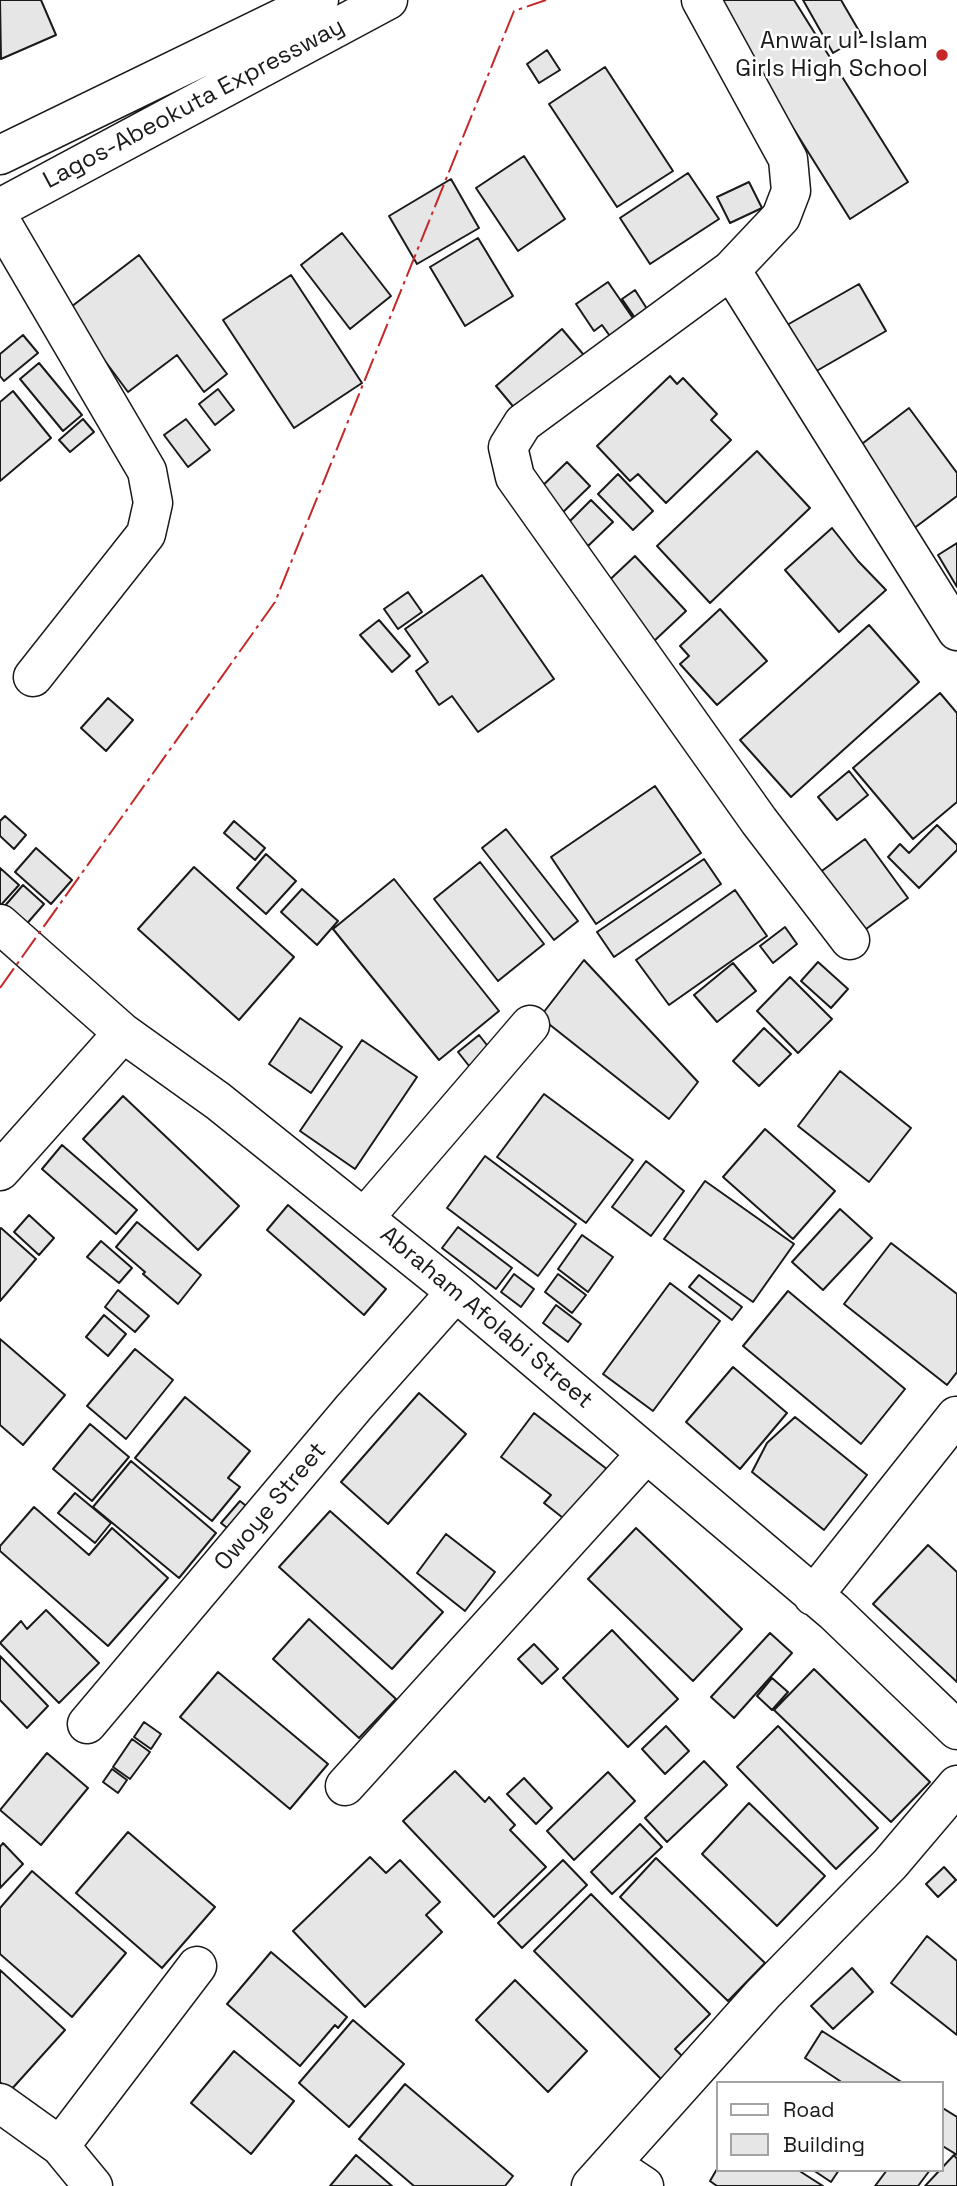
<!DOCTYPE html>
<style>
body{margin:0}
#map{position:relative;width:957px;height:2186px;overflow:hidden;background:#fff;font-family:"Space Grotesk",sans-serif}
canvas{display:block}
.legend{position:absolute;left:716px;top:2081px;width:228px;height:91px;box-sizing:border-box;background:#fff;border:2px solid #a3a3a3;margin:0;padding:9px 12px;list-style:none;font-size:21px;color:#1a1a1a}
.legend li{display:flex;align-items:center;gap:14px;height:35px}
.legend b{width:35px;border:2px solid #a3a3a3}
</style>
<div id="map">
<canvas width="957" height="2186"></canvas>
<ul class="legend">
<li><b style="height:9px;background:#fff"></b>Road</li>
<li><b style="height:19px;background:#e6e6e6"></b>Building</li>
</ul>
</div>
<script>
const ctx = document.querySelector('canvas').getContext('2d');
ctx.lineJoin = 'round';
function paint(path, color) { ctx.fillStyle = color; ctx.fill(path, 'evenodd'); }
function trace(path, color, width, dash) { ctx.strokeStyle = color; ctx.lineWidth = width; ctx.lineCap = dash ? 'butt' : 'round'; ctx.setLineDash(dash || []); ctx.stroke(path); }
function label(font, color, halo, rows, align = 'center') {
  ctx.font = font + ' "Space Grotesk",sans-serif'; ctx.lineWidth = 5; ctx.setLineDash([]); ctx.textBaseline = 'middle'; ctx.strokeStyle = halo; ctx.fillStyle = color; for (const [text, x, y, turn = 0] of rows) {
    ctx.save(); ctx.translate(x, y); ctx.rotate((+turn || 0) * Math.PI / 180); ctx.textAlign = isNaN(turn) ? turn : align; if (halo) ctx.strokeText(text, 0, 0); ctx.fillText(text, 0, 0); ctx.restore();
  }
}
const building = new Path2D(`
 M0 0H41L56 35 1 59Z
 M720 0H794L908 182 850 219 715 3Z
 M803 0H841L862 36 833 53Z
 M547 50 560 70 539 83 527 64Z
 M605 67 673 171 617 207 549 104Z
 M524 156 565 219 518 251 476 188Z
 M688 173 719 219 650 264 620 218Z
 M451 179 479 228 417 264 389 216Z
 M749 182 762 208 730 223 717 197Z
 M342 233 391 296 350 329 301 265Z
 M478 238 513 296 465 326 430 267Z
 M139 255 227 374 204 392 177 355 128 392 67 310Z
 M291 275 362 383 294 428 223 320Z
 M608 282 641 330 617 346 602 325 594 331 576 304Z
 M859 284 886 331 806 377 780 329Z
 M635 290 656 323 644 331 622 299Z
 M562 329 588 360 522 417 496 386Z
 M23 335 38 353 4 381 0 376V354Z
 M39 363 82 415 63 431 20 379Z
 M670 376 677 384 683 378 717 414 711 420 731 440 666 503 638 474 630 481 597 446Z
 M218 389 234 410 215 425 199 404Z
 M13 391 51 438 0 481V402Z
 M909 408 957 473V496L909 532 850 453Z
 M83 419 94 432 70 452 59 440Z
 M186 419 210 450 188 467 164 435Z
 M757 451 810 508 710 603 657 546Z
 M567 462 590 486 557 518 534 494Z
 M618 474 653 511 633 530 598 494Z
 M591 500 613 522 588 546 567 524Z
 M832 528 858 561 886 590 839 632 785 570Z
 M957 543V587L938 555Z
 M635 556 686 611 653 642 601 588Z
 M482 575 554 679 478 732 452 696 439 705 416 671 428 662 405 629Z
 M408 592 422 612 398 629 384 609Z
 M720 609 767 661 717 705 680 664 689 656 680 646Z
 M379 620 410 656 392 672 360 635Z
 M869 625 919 682 791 797 740 740Z
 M940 693 957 713V802L913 839 853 768Z
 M108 698 133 720 106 751 81 728Z
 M849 771 868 795 837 820 818 797Z
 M655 786 701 853 596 924 551 857Z
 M5 816 26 835 14 849 0 836V821Z
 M234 821 265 848 255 860 224 833Z
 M937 825 957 845V850L919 888 888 857 900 844 909 853Z
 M506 829 578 921 554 940 482 848Z
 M865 839 908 898 858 935 815 876Z
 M36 848 72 880 51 904 15 872Z
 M266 854 296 881 266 914 237 888Z
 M704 859 721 884 614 957 597 932Z
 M480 862 544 944 498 981 434 899Z
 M194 867 294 957 239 1020 138 929Z
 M0 868 19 885 0 906Z
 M394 879 499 1011 439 1060 333 929Z
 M23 885 44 904 24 927 3 908Z
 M302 889 338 921 317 945 281 912Z
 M735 890 767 936 669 1005 636 960Z
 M785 927 797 944 773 963 760 946Z
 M584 960 698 1082 669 1119 540 1017Z
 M818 962 848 989 831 1008 801 981Z
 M733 963 756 991 717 1022 694 995Z
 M790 977 832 1019 798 1053 757 1011Z
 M300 1018 342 1047 311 1093 269 1064Z
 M764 1028 791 1054 759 1086 733 1061Z
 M479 1035 498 1059 477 1076 458 1052Z
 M362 1040 417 1077 355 1169 300 1131Z
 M840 1071 911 1128 869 1182 798 1126Z
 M544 1094 633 1160 586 1223 497 1157Z
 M123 1096 239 1206 198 1250 83 1139Z
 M765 1129 835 1191 793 1239 723 1177Z
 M62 1145 137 1210 116 1234 42 1169Z
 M485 1156 576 1224 538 1276 447 1208Z
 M646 1161 684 1191 651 1236 612 1207Z
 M705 1181 794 1244 753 1302 664 1239Z
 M288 1205 386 1289 364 1315 267 1230Z
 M840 1209 872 1238 823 1290 792 1262Z
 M29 1215 54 1238 39 1255 14 1232Z
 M137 1222 201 1275 178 1304 143 1274 145 1272 116 1247Z
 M458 1227 512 1268 496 1289 442 1248Z
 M1 1228 36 1259 0 1301V1229Z
 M582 1235 613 1257 588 1292 558 1269Z
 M101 1241 132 1268 119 1283 87 1257Z
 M891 1243 957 1294V1372L947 1385 844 1304Z
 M514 1274 534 1289 521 1307 501 1292Z
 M558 1274 586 1295 572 1313 545 1292Z
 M699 1275 742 1307 732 1320 689 1287Z
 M670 1283 720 1321 653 1411 603 1374Z
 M118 1290 149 1316 135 1332 105 1307Z
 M788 1291 905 1389 861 1444 743 1346Z
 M556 1305 581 1324 568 1342 543 1323Z
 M104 1315 126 1334 108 1356 86 1337Z
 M0 1339 65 1395 23 1445 0 1425Z
 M135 1349 173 1380 126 1439 87 1406Z
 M733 1367 787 1413 740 1469 686 1422Z
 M419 1393 466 1434 388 1524 341 1482Z
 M185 1397 250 1451 228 1478 240 1487 212 1521 135 1458Z
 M534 1413 612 1473 572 1525 544 1503 551 1495 501 1457Z
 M795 1417 867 1475 824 1530 752 1472 767 1443Z
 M90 1424 129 1457 92 1501 53 1469Z
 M131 1461 216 1533 179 1578 93 1507Z
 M75 1493 111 1523 95 1543 58 1513Z
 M240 1501 260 1517 241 1539 221 1523Z
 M34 1507 89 1555 112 1528 168 1578 108 1646 0 1551V1546Z
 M330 1511 443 1612 392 1669 279 1567Z
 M636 1528 742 1629 693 1681 588 1579Z
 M446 1534 495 1572 465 1611 417 1573Z
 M928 1545 957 1572V1682L873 1604Z
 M46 1610 99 1663 59 1703 0 1643 21 1621 27 1629Z
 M309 1619 396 1699 359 1738 273 1659Z
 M612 1630 678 1699 628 1747 563 1678Z
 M770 1633 792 1653 734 1718 711 1697Z
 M534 1644 558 1669 542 1684 518 1659Z
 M0 1656 48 1706 27 1728 0 1700Z
 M814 1669 930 1782 891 1822 774 1710Z
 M218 1672 328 1764 290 1809 180 1717Z
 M772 1678 788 1692 772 1710 757 1696Z
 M144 1722 161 1734 151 1749 134 1737Z
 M666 1726 689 1751 665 1774 642 1749Z
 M778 1726 878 1828 836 1869 737 1767Z
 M132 1739 150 1752 130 1779 113 1767Z
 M47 1753 88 1788 41 1845 0 1810Z
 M704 1761 727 1785 667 1842 645 1818Z
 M112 1769 127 1780 118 1793 103 1782Z
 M455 1771 485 1802 489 1797 515 1825 510 1830 546 1867 494 1917 403 1821Z
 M608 1772 635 1801 574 1860 547 1831Z
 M524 1778 552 1808 536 1824 507 1794Z
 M749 1803 825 1876 777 1926 702 1854Z
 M640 1824 662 1847 612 1894 591 1872Z
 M128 1832 215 1907 162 1968 76 1893Z
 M3 1843 23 1864 0 1888V1847Z
 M370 1857 386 1873 400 1860 440 1902 426 1915 442 1932 365 2007 293 1931Z
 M656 1858 765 1963 728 2001 620 1897Z
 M563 1860 587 1885 522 1948 498 1923Z
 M944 1867 956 1880 938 1897 926 1884Z
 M32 1871 126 1953 72 2017 0 1954V1908Z
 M591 1894 710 2014 675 2049 691 2065 669 2087 534 1951Z
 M927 1936 957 1961V2035L891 1983Z
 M271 1952 347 2017 338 2028 335 2025 300 2066 227 2004Z
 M852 1968 873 1992 833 2029 811 2006Z
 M0 1970 65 2030 10 2091 0 2082Z
 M515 1980 587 2051 548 2092 476 2020Z
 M353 2020 404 2064 349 2127 299 2083Z
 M822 2031 903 2083H843L805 2058Z
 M234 2051 294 2101 251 2154 191 2103Z
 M405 2084 513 2176 505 2186H414L359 2139Z
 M941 2107 957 2117V2155L941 2145Z
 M356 2155 392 2186H330Z
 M954 2155 957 2159V2186H925Z
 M717 2169 798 2170 823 2186H717L710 2181Z
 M813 2170H839L831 2182Z
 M887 2170H930L918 2186H875Z`);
paint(building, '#e6e6e6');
trace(building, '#1a1a1a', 2);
const minor = new Path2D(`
 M701 0 788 159 791 191 781 217 731 270 523 423 508 447 515 477 759 821 850 940
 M0 220 147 471 153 503 146 534 33 677
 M731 270 957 631
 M0 924 123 1033 218 1101 456 1292 834 1612 957 1730
 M0 1171 123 1033
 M365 1217 530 1025
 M813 1596 956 1416
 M87 1724 354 1407 456 1292
 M345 1786 646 1454
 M0 2103 60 2146 93 2186
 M60 2146 197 1966
 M611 2164 644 2186
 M591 2186 763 1994 890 1864 957 1785`);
const highway = new Path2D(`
 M0 155 319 0
 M0 208 388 0`);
trace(minor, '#1a1a1a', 41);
trace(highway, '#1a1a1a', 41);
trace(minor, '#fff', 38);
trace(highway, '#fff', 38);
trace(new Path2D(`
 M0 988 275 602 514 11 546 0`), '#c62828', 2, [24, 5, 3.5, 5]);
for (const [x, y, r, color] of [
 [942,55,7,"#c62828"]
]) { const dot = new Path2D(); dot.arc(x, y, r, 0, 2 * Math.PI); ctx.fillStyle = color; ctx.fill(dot); trace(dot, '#fff', 2.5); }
label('24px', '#1a1a1a', '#fff', [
 ["Anwar ul-Islam",928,41],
 ["Girls High School",928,69]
], 'right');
label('24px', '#1a1a1a', '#fff', [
 ["Lagos-Abeokuta Expressway",194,104,-28],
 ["Abraham Afolabi Street",486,1318,40],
 ["Owoye Street",271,1507,-50]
]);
</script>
